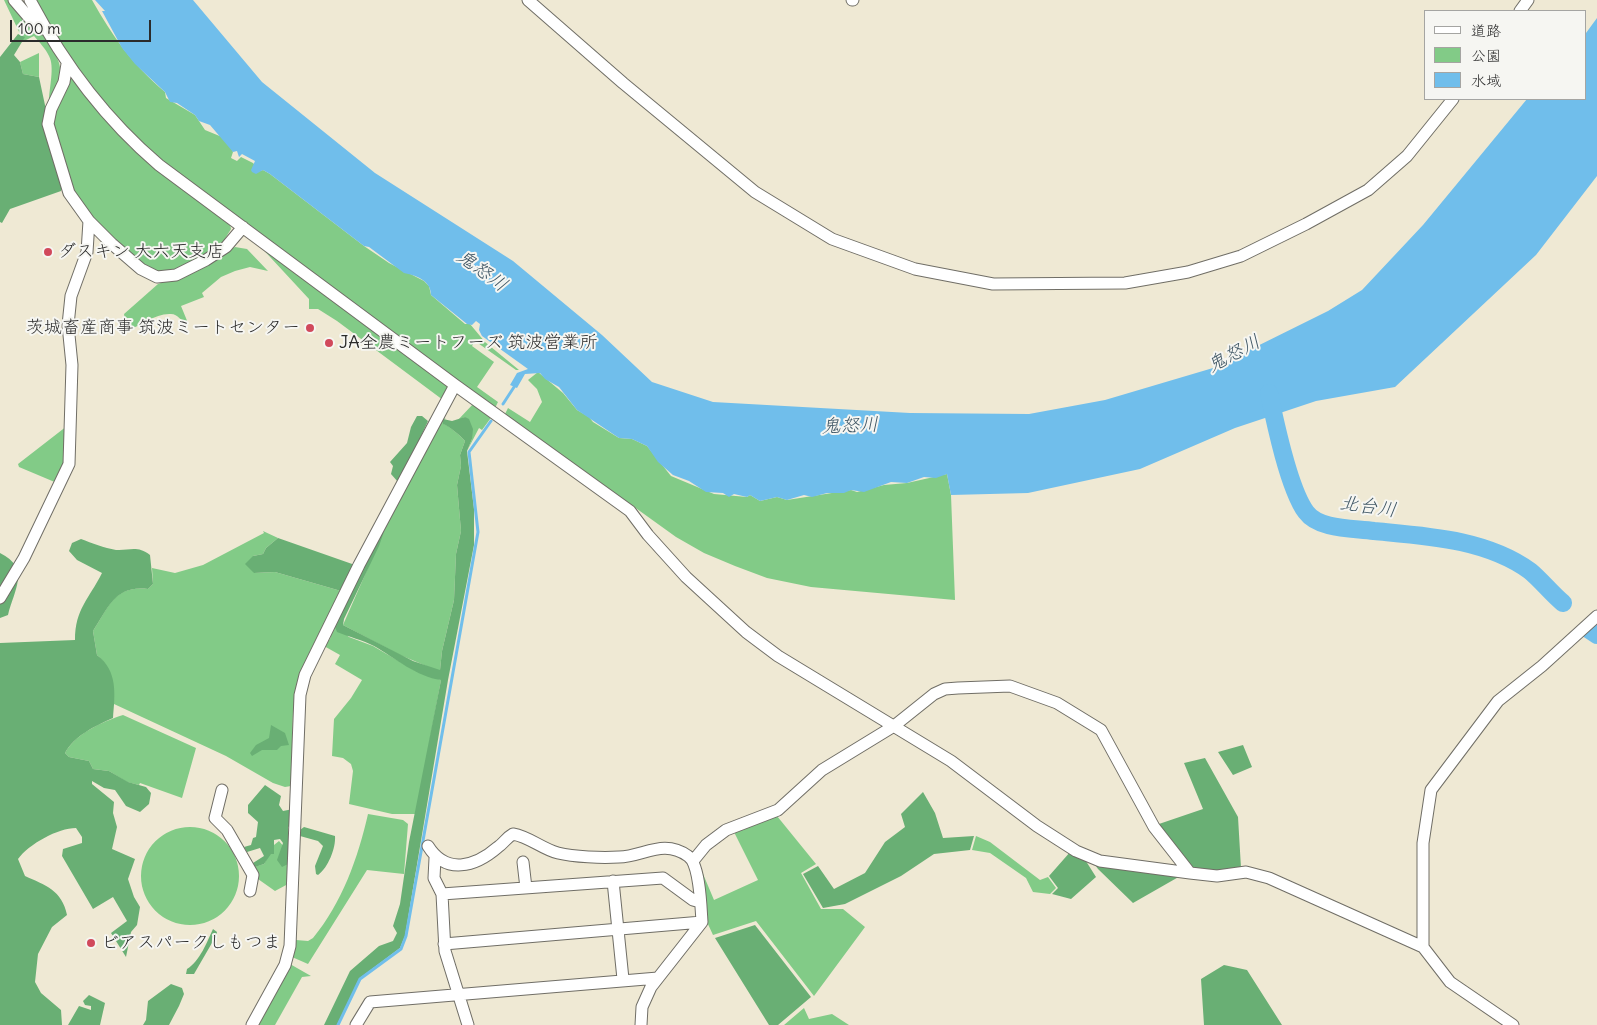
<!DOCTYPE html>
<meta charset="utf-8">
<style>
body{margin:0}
#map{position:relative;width:1597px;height:1025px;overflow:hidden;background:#efe9d4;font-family:Delius,"Klee One",sans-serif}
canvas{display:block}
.legend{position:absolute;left:1424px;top:10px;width:162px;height:90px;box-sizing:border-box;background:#f6f6f2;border:1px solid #a5a5a2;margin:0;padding:6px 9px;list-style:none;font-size:15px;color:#2b2b2b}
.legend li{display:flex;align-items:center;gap:10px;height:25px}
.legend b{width:25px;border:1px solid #a5a5a2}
.scale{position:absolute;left:10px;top:20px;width:141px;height:22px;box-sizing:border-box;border:2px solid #2b2b2b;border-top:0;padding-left:6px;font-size:15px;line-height:18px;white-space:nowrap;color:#2b2b2b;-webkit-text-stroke:4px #f6f6f2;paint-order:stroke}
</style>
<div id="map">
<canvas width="1597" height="1025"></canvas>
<ul class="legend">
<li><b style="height:6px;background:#fff"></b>道路</li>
<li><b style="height:14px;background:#82cb87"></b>公園</li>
<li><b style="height:14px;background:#70beeb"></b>水域</li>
</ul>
<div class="scale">100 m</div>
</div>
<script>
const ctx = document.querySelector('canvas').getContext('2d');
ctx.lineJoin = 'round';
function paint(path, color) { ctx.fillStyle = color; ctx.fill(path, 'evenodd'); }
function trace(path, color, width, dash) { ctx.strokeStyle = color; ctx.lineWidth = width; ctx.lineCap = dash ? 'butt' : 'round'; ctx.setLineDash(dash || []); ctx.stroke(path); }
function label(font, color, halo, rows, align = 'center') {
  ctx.font = font + ' Delius,"Klee One",sans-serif'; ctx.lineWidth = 4; ctx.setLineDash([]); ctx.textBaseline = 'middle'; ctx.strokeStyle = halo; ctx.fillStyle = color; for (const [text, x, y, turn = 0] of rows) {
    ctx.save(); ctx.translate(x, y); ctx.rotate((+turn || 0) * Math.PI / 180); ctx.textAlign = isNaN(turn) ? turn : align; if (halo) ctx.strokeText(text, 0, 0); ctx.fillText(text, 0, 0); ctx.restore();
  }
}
paint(new Path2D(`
 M4 0H12C31 23 64 48 61 81 60 87 53 95 49 101 49 88 55 67 49 56 46 49 39 42 34 36L22 42 24 37 21 36Z
 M35 0H92C113 37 132 64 165 92L166 98 195 115 205 130 222 137 231 147 233 152 231 158 237 161 241 157 253 163 260 171 263 170 270 174 364 246 389 263 424 281 429 286 431 295 465 324H470L485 342 519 370H516L475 341 472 346 494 362 477 387 498 402 495 408 158 159 109 111 59 43Z
 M39 53V77L23 74 20 62Z
 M70 75 130 147 230 224 231 229 220 247 186 267 162 273 146 268 94 220 73 190 52 120Z
 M258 244 446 383 448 390 443 400 337 321 318 309H309V299Z
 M235 247 247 249 268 271 250 267 235 271 221 277 202 293 204 297 181 306 188 323C181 322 178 314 171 314 155 313 142 326 127 330L124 314 158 284 186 274Z
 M538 372 563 393 577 410 589 417 593 422 619 438 632 439 647 446 671 476 714 494 747 497 750 495 760 501 777 497 787 500 851 490 857 492 884 485 907 483 947 474 951 495 955 600 811 587 767 578 735 566 704 553 676 537 505 414 508 408 530 422 542 402 537 389 528 380Z
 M475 402 493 415 482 430 479 428 467 451 472 439 465 417 457 421Z
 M441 417 446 419 443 420 444 424C449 426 461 436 465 441L460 455 461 466 457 485 461 531 456 554 454 600 442 651 440 670H436L400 655 343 625 385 529 382 527Z
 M67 426 64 464 57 483 19 467 18 464Z
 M263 531 278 538 266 548 263 554 253 556 254 573 275 572 341 591 299 675 293 711 291 786 285 787 273 783 226 756 114 704C115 689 109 664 97 655L93 631C109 607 114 585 148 589L153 584 152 568 175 573 203 565 264 533Z
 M334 624 349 637 373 646 414 670 441 680 416 814H392L349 804 353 771 351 764 343 758 332 756 334 719 351 698 362 680 335 664 340 655 324 646 330 639Z
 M123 715 196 748 182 798 140 783 139 785 127 782 109 771 93 769 89 761 69 757 65 753C76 733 102 722 123 715Z
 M368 814 403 820 408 824 404 874 367 870 308 964 292 957 296 940 308 941 313 938C342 903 358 858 368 814Z
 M777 816 816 864 801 873 821 909H843L865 927 814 996 756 921 713 935 707 922 698 862 714 900 758 880 734 832Z
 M141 876a49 49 0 1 1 98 0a49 49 0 1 1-98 0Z
 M976 836 990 842 1040 880 1048 877 1056 888 1050 894 1033 892 1026 878 990 853 972 850Z
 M279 841 290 854 288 884 275 891 258 879 254 867 264 864 274 845Z
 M290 964 311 976 302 977 275 1025H258Z
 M804 1008 809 1019 832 1014 849 1025H784Z`), '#82cb87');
paint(new Path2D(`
 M18 34 25 37 14 55 20 62 23 74 39 77 62 185 61 191 10 209 2 223 0 222V57Z
 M417 416H422L428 421 401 480 398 482 391 474 393 466 390 462 407 443 411 427Z
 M465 417 469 419 473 429 472 439 467 451 474 509V545L448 680 405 936 400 948 360 978 337 1025H324L350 971 379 946 393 941 397 933 393 926 400 904 409 842 441 680C417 677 395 658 374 646 363 640 349 637 337 632L334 624 382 527 385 529 379 546 344 619 343 625 413 661 440 670 442 651 454 600 456 554 461 531 457 485 461 466 460 455 465 441C461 436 449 426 443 424V419L452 421Z
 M278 538 355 565 341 591 275 572 254 573 245 564 253 556 263 554 266 548Z
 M81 539C92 543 104 548 116 550 129 551 137 545 150 555L153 584 148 589C115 585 109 607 93 631L97 655C118 671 115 694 113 718 95 726 74 736 65 753L69 757 89 761 93 769 109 771 128 782 146 787 151 793 149 804 140 812 126 806 115 790 104 788 92 781V784L114 802 113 813 117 827 112 849 135 859 128 879 134 897 140 907 137 925 131 932 126 957 111 933 127 921 113 897 93 909 62 856 63 849 82 843V837L76 828C58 828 29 844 18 859L25 876C45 885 62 890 67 915L52 927 38 954 35 982 41 993 61 1010 62 1025H0V643L75 640C75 609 89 599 102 573L77 560 69 551 72 543Z
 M0 553C31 568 14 590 8 615L0 618Z
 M271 725 285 733 289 745 281 746 277 750H262L252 756 250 753 256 745 269 738Z
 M1243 745 1252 767 1233 775 1218 752Z
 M1205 758 1238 817 1241 868 1218 872 1191 869 1156 825 1203 809 1184 763Z
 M265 785 281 796 279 805 283 811 293 809 292 825 288 827 290 863 282 867 277 860 283 843 280 839 274 840V854H271L264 864 255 867 253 863 264 856 260 848 247 852 244 847 251 845 253 838 256 837 258 822 248 813V805Z
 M923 792 935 813 943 838 974 836 970 850 934 854 901 876 845 904 823 908 803 874 818 866 834 889 865 873 885 842 905 827 901 814Z
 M304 827 335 836C336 848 328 868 318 875L316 874 315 866 323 846 318 841 300 836V830Z
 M1071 851 1084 858 1096 877 1071 899 1052 894 1058 888 1049 876Z
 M1091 859 1182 875 1133 903 1098 869Z
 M755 925 811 997 778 1025H769L715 938Z
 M213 929 217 932 216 936 194 974H186L187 969C200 961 207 942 213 929Z
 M1224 965 1247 970 1282 1025H1204L1201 979Z
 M171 984 182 988 184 994 179 1006 169 1025H143L146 1020 148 1001Z
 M89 995 105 1003 100 1025H68L79 1006 91 1010V1006L85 1005 83 1001Z`), '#69af74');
paint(new Path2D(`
 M95 0H193L262 82 375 173 513 261 602 335 652 382 713 402 910 413 1029 414 1105 400 1213 368 1328 311 1362 290 1423 225 1527 99H1586V33L1597 18V176L1536 255 1395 387 1316 401 1235 428 1140 469 1028 493 951 495 947 474 936 478 924 477 907 483 891 482 864 492 851 490 844 493H827L812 497 804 495 787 500 777 497 760 501 750 495 747 497 734 494 729 497 723 493 706 492 689 481 673 475 658 462 647 446 632 439 619 438 577 410 559 387 545 379 540 373 525 374 517 388 510 385 517 373 528 369 482 336 479 330 480 324 476 321 472 325 467 324 431 295C431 280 415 275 404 273L369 247 364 246 270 174 263 170 256 174 252 172 251 170 255 161 242 154 239 157 237 151 233 152 210 125 199 121 195 115 177 103 170 102 165 92 135 64 122 48 102 11H105Z`), '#70beeb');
trace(new Path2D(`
 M503 404 516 384
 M338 1025 360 979 401 949 406 936 478 532 469 452 491 421`), '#70beeb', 3);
trace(new Path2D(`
 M1269 393C1275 422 1289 489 1306 512 1319 530 1354 528 1374 531 1426 536 1486 539 1530 571 1541 580 1551 593 1563 603
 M1588 629 1597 635`), '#70beeb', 18);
const minor = new Path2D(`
 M14 0 38 28 44 29
 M30 0C63 63 105 119 159 165L455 385 630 511 648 535 686 577 746 632 778 656 951 761 1037 826 1076 851 1100 861 1190 873 1217 876 1246 872 1269 878 1423 947 1450 982 1513 1025
 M528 0 623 83 755 192 832 239 915 269 993 284 1125 283 1188 272 1241 256 1306 224 1368 190 1407 156 1453 99
 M852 0H853
 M1520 11 1528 0
 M67 64 64 82 51 109 48 124 69 193 89 221 112 244 141 269 157 277 176 275 206 260 226 247 243 227
 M0 598 24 558 69 464 72 365 68 325 71 296 87 252 89 221
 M222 790 215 818 227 830 253 875 250 891
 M428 846C446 875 475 867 498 847 504 843 506 838 513 834 530 837 542 849 558 853 574 857 602 858 619 857 643 857 663 838 688 856 700 864 701 908 702 922L651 987 642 1007 641 1025
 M435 858 434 878 442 894 445 951 468 1025
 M693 861 706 845 726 830 778 810 822 770 894 726 934 694 945 689 958 688 1010 686 1057 703 1101 730 1154 827 1190 873
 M523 862 526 888
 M613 881 623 979
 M442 894 663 878 693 900 700 902
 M444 944 702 922
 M1423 947V843L1431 790 1498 701 1542 666 1597 616
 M252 1025 285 965 290 946 300 695 305 675 359 565 455 385
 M356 1025 370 1002 658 978`);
trace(minor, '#706e66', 13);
trace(minor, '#fff', 11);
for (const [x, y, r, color] of [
 [48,252,5,"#d1495b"],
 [310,328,5,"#d1495b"],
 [329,343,5,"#d1495b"],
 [91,943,5,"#d1495b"]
]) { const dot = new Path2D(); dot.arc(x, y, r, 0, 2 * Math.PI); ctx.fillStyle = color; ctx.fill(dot); trace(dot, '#f6f6f2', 2); }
label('18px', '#2b2b2b', '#f6f6f2', [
 ["ダスキン 大六天支店",58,252],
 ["茨城畜産商事 筑波ミートセンター",300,328,"right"],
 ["JA全農ミートフーズ 筑波営業所",339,343],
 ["ビアスパークしもつま",101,943]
], 'left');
label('italic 19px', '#405765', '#f6f6f2', [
 ["鬼怒川",482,271,36],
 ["鬼怒川",1234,354,-28],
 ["鬼怒川",850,426,-2],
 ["北台川",1368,507,8]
]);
</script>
